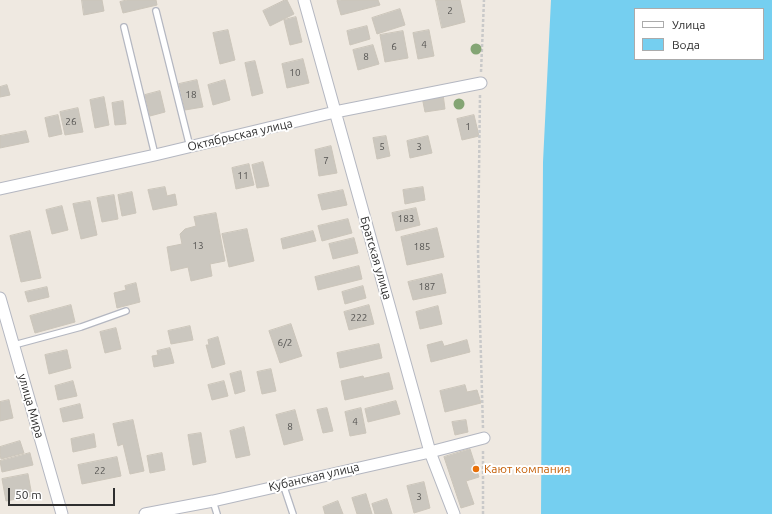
<!DOCTYPE html>
<meta charset="utf-8">
<style>
body{margin:0}
#map{position:relative;width:772px;height:514px;overflow:hidden;background:#efe9e1;font-family:Ubuntu,sans-serif}
canvas{display:block}
.legend{position:absolute;left:634px;top:8px;width:130px;height:52px;box-sizing:border-box;background:#fff;border:1px solid #ababab;margin:0;padding:5px 7px;list-style:none;font-size:12px;color:#2e2e2e}
.legend li{display:flex;align-items:center;gap:8px;height:20px}
.legend b{width:20px;border:1px solid #ababab}
.scale{position:absolute;left:8px;top:488px;width:107px;height:18px;box-sizing:border-box;border:2px solid #2e2e2e;border-top:0;padding-left:5px;font-size:12px;line-height:14px;white-space:nowrap;color:#2e2e2e;-webkit-text-stroke:3px #fff;paint-order:stroke}
</style>
<div id="map">
<canvas width="772" height="514"></canvas>
<ul class="legend">
<li><b style="height:5px;background:#fff"></b>Улица</li>
<li><b style="height:11px;background:#75cff0"></b>Вода</li>
</ul>
<div class="scale">50 m</div>
</div>
<script>
const ctx = document.querySelector('canvas').getContext('2d');
ctx.lineJoin = 'round';
function paint(path, color) { ctx.fillStyle = color; ctx.fill(path, 'evenodd'); }
function trace(path, color, width, dash) { ctx.strokeStyle = color; ctx.lineWidth = width; ctx.lineCap = dash ? 'butt' : 'round'; ctx.setLineDash(dash || []); ctx.stroke(path); }
function label(font, color, halo, rows, align = 'center') {
  ctx.font = font + ' Ubuntu,sans-serif'; ctx.lineWidth = 4; ctx.setLineDash([]); ctx.textBaseline = 'middle'; ctx.strokeStyle = halo; ctx.fillStyle = color; for (const [text, x, y, turn = 0] of rows) {
    ctx.save(); ctx.translate(x, y); ctx.rotate((+turn || 0) * Math.PI / 180); ctx.textAlign = isNaN(turn) ? turn : align; if (halo) ctx.strokeText(text, 0, 0); ctx.fillText(text, 0, 0); ctx.restore();
  }
}
paint(new Path2D(`
 M551 0H772V514H541L543 162ZM635 9H763V59H635Z`), '#75cff0');
const building = new Path2D(`
 M82 0H102L104 11 84 15Z
 M127 0H156L157 5 123 13 120 2Z
 M285 0H287L294 14 270 26 263 11Z
 M341 0H378L380 5 341 15 337 1Z
 M436 0H460L465 22 442 28Z
 M400 9 405 25 377 34 372 18Z
 M296 17 302 42 290 45 284 20Z
 M367 26 370 39 350 45 347 31Z
 M228 30 235 60 220 64 213 33Z
 M429 30 434 56 418 59 413 33Z
 M403 31 408 58 385 62 380 35Z
 M373 45 379 64 358 70 353 50Z
 M303 59 309 83 287 88 282 64Z
 M255 61 263 93 252 96 245 63Z
 M197 80 203 107 185 110 179 84Z
 M225 80 230 100 213 105 208 85Z
 M7 85 10 95 0 97V87Z
 M160 91 165 112 150 116 145 95Z
 M443 94 445 109 425 112 422 97Z
 M104 97 109 125 95 128 90 100Z
 M123 101 126 124 115 125 112 103Z
 M78 108 83 132 65 135 60 112Z
 M58 115 62 134 49 137 45 118Z
 M474 115 479 136 462 140 457 119Z
 M26 131 29 142 0 148V136Z
 M386 136 390 156 377 159 373 138Z
 M428 136 432 153 410 158 407 141Z
 M331 146 337 173 319 176 315 150Z
 M263 162 269 186 257 188 252 165Z
 M249 164 254 185 236 189 232 168Z
 M165 187 167 196 175 194 177 205 153 210 148 190Z
 M423 187 425 200 405 204 403 190Z
 M343 190 347 205 322 210 318 195Z
 M132 192 136 213 122 216 118 195Z
 M114 195 118 219 102 222 97 198Z
 M90 201 97 235 81 239 73 204Z
 M62 206 68 230 52 234 46 210Z
 M416 208 420 225 396 231 392 213Z
 M216 213 225 261 210 264 212 276 191 281 188 267 171 271 167 247 182 244 180 234 185 229 196 226 194 217Z
 M348 219 352 233 322 241 318 226Z
 M437 228 444 257 407 265 401 237Z
 M247 229 254 261 229 267 222 234Z
 M30 231 41 278 21 282 10 236Z
 M313 231 316 241 283 249 281 239Z
 M354 238 358 253 333 259 329 244Z
 M359 266 362 279 318 290 315 277Z
 M442 274 446 293 413 300 408 282Z
 M136 283 140 302 117 308 114 293 126 290 125 286Z
 M363 286 366 298 345 304 342 292Z
 M47 287 49 297 28 302 25 292Z
 M71 305 75 322 35 333 30 316Z
 M369 305 374 324 349 330 344 312Z
 M438 306 442 324 420 329 416 312Z
 M291 324 301 354 302 356 280 363 269 331Z
 M190 326 193 340 171 344 168 331Z
 M116 328 121 349 105 353 100 332Z
 M218 337 225 364 212 368 206 345H209L208 340Z
 M467 340 470 352 431 362 427 345 442 341 444 346Z
 M379 344 382 358 340 368 337 353Z
 M170 348 174 363 154 367 152 356 158 355 157 351Z
 M67 350 71 368 49 374 45 355Z
 M271 369 276 391 262 394 257 372Z
 M241 371 245 391 235 394 230 374Z
 M389 373 393 389 345 400 341 381 363 376 364 378Z
 M73 381 77 396 58 400 55 386Z
 M224 381 228 396 212 400 208 385Z
 M465 385 467 392 477 390 481 403 445 412 440 391Z
 M9 400 13 418 0 421V402Z
 M396 401 400 414 368 422 365 409Z
 M80 404 83 418 63 422 60 409Z
 M327 408 333 431 323 433 317 410Z
 M361 408 366 433 350 436 345 412Z
 M295 410 303 440 284 445 276 415Z
 M133 420 144 471 130 474 123 444 118 446 113 424Z
 M466 420 468 432 455 435 452 422Z
 M244 427 250 455 236 458 230 431Z
 M201 433 206 462 193 465 188 435Z
 M94 434 96 447 73 452 71 439Z
 M20 441 24 453 1 459 0 454V447Z
 M470 449 479 477 466 481 474 504 461 508 444 457Z
 M30 453 33 465 2 472 0 461Z
 M162 453 165 470 150 473 147 456Z
 M117 457 121 476 82 484 78 465Z
 M28 474 32 496 6 501 2 479Z
 M424 482 430 508 414 513 407 486Z
 M366 494 372 514H357L352 498Z
 M387 499 392 514H375L372 504Z
 M338 501 343 514H325L323 507Z`);
paint(building, '#cbc7bf');
trace(building, '#cbc5ba', 1);
const lane = new Path2D(`
 M156 11 190 147
 M124 27 155 155
 M14 345 81 327 126 311
 M283 484 293 514
 M213 501 217 514`);
const street = new Path2D(`
 M304 0 430 452 454 514
 M0 189 155 155 335 112 481 83
 M0 298 62 514
 M145 514 213 501 430 452 484 438`);
trace(lane, '#b4b7c1', 8);
trace(street, '#b4b7c1', 13);
trace(new Path2D(`
 M481 72 484 0
 M480 95 478 252 483 428
 M483 514V451`), '#c9c9c9', 2.5, [3, 2]);
trace(lane, '#fff', 5.5);
trace(street, '#fff', 11);
ctx.fillStyle = '#84a574';
for (const [x, y] of [
 [476,49],
 [459,104]
]) { ctx.beginPath(); ctx.arc(x, y, 5.5, 0, 2 * Math.PI); ctx.fill(); }
for (const [x, y, r, color] of [
 [476,469,4,"#e8710a"]
]) { const dot = new Path2D(); dot.arc(x, y, r, 0, 2 * Math.PI); ctx.fillStyle = color; ctx.fill(dot); trace(dot, '#fff', 1.5); }
label('10px', '#555452', null, [
 ["2",450,11],
 ["4",424,45],
 ["6",394,47],
 ["8",366,57],
 ["10",295,73],
 ["18",191,95],
 ["26",71,122],
 ["1",468,127],
 ["5",382,147],
 ["3",419,147],
 ["7",326,161],
 ["11",243,176],
 ["183",406,219],
 ["13",198,246],
 ["185",422,247],
 ["187",427,287],
 ["222",359,318],
 ["6/2",285,343],
 ["4",355,422],
 ["8",290,427],
 ["22",100,471],
 ["3",419,497]
]);
label('12px', '#2e2e2e', '#fff', [
 ["Октябрьская улица",240,135,-13],
 ["Братская улица",376,258,74],
 ["улица Мира",31,406,74],
 ["Кубанская улица",314,477,-13]
]);
label('12px', '#c56008', '#fff', [
 ["Кают компания",484,469]
], 'left');
</script>
